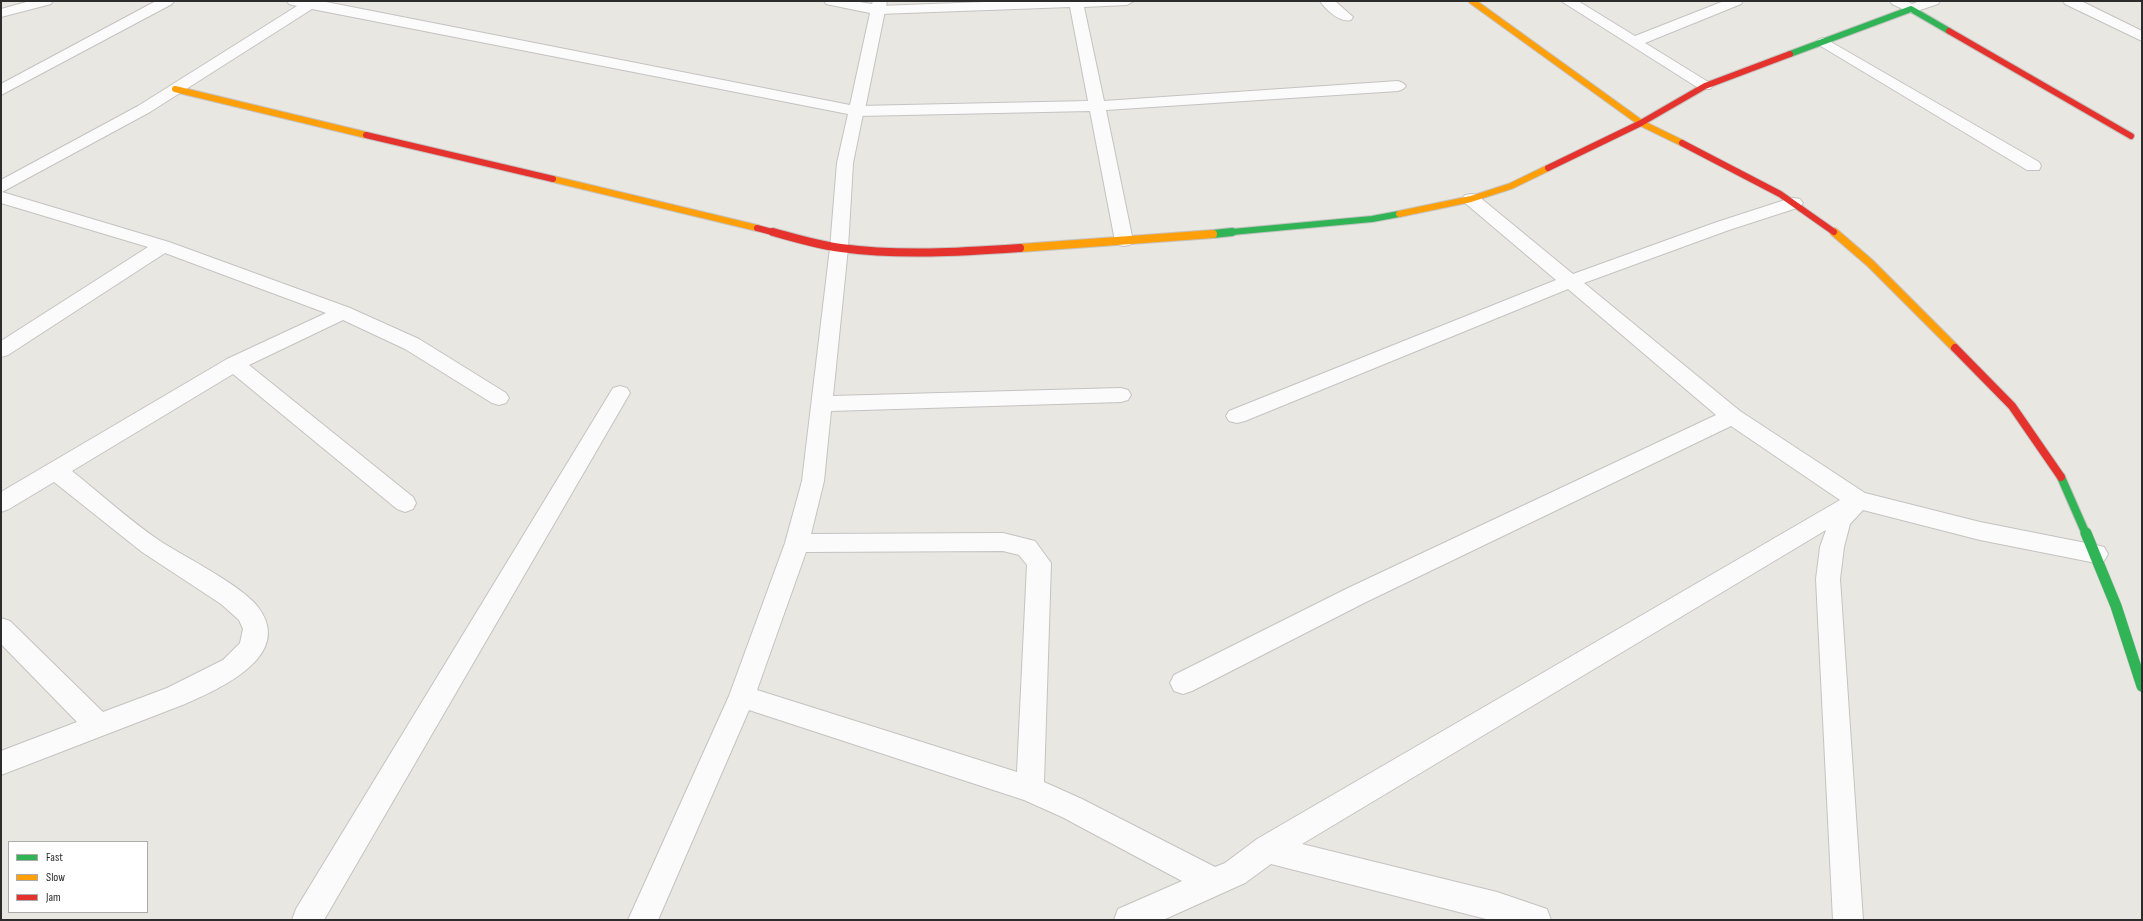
<!DOCTYPE html>
<style>
body{margin:0}
#map{position:relative;width:2143px;height:921px;overflow:hidden;background:#e9e7e2;font-family:"Sofia Sans Condensed",sans-serif}
canvas{display:block}
.frame{position:absolute;inset:0;border:2px solid #2c2c2c;pointer-events:none}
.legend{position:absolute;left:8px;top:841px;width:140px;height:72px;box-sizing:border-box;background:#fff;border:1px solid #ababab;margin:0;padding:5px 7px;list-style:none;font-size:12px;color:#2c2c2c}
.legend li{display:flex;align-items:center;gap:8px;height:20px}
.legend b{width:20px;border:1px solid #ababab}
</style>
<div id="map">
<canvas width="2143" height="921"></canvas>
<div class="frame"></div>
<ul class="legend">
<li><b style="height:5px;background:#30b455"></b>Fast</li>
<li><b style="height:5px;background:#ff9f0a"></b>Slow</li>
<li><b style="height:5px;background:#e5322d"></b>Jam</li>
</ul>
</div>
<script>
const ctx = document.querySelector('canvas').getContext('2d');
ctx.lineJoin = 'round';
function trace(path, color, width, dash) { ctx.strokeStyle = color; ctx.lineWidth = width; ctx.lineCap = dash ? 'butt' : 'round'; ctx.setLineDash(dash || []); ctx.stroke(path); }
function paint(path, color) { ctx.fillStyle = color; ctx.fill(path, 'evenodd'); }
const lane = new Path2D(`
 M1011 1H1134L1127 5 1084 7 1104 101 1398 81 1403 83 1406 86 1403 89 1398 91 1106 110 1133 241 1130 245 1124 246 1118 245 1115 241 1090 111 858 116 852 114 850 111 852 108 858 106 1088 101 1070 7 879 14 874 13 872 10 874 7 879 6Z`);
const street = new Path2D(`
 M30 1H53L51 4 1 17V9Z
 M156 1H174L172 4 1 95V84Z
 M287 1H321L850 105 870 13 826 4 824 1H853L872 4 873 1H887L865 109 866 111 863 114 853 163 848 248 833 396 1121 388 1128 390 1131 395 1128 400 1121 402 831 411 824 481 811 534 1003 533 1035 541 1051 563 1044 782 1082 799 1215 867 1225 863 1257 839 1840 500 1731 426 1366 602 1192 691 1183 694 1174 691 1170 683 1174 675 1348 588 1716 415 1568 289 1245 421 1237 423 1229 421 1226 416 1229 411 1556 280 1465 203 1462 199 1465 195 1471 194 1477 195 1573 274 1717 222 1788 199 1794 198 1800 199 1803 203 1800 207 1729 230 1584 283 1740 411 1865 493 1980 522 2096 545 2104 547 2108 554 2104 561 2096 563 1980 540 1863 510 1850 524 1844 547 1840 579 1863 920H1833L1816 579 1820 547 1826 530 1302 844 1497 892 1547 909 1551 920H1490L1271 864 1245 883 1163 920H1114L1118 909 1182 881 1062 817 1024 800 749 710 658 920H628L729 696 785 543 802 481 830 248 837 163 848 114 312 9 150 112 2 192 169 242 350 308 419 339 506 393 509 398 506 403 499 405 492 403 405 349 343 320 249 365 413 497 416 503 413 509 405 512 397 509 233 374 72 471C101 494 129 520 160 541 185 557 241 585 258 607 295 656 219 689 185 704L1 775V751L77 722 1 644V618L10 621 103 712 167 688 223 660 240 643 243 629 239 620 221 604 142 552 54 482 9 509 1 512V492L227 359 326 313 165 253 8 355 1 357V341L148 247 1 203V180L138 106 297 6 289 4ZM1003 551 1019 555 1027 565 1017 772 757 690 806 552Z
 M1320 1H1335L1353 17 1351 20C1340 23 1326 10 1320 1Z
 M1561 1H1578L1635 36 1724 1H1743L1741 4 1645 43 1710 83 1713 86 1710 89H1700Z
 M1890 1H1907L1912 4 1920 1H1940L1938 4 1911 13 1892 4Z
 M2063 1H2081L2142 31V41L2065 4Z
 M1824 38 2039 162 2041 166 2039 170H2027L1819 45 1817 42 1819 39Z
 M620 386 627 388 630 393 324 920H292L296 909 613 388Z`);
const fastFar2 = new Path2D(`
 M1790 54 1911 9 1949 31
 M1221 233 1372 219 1399 214`);
const fastFar1 = new Path2D(`
 M1213 234 1232 232
 M2061 477 2086 534`);
const fast = new Path2D(`
 M2086 533 2116 606 2142 686`);
const slowFar1 = new Path2D(`
 M1472 1 1641 123 1682 143
 M175 89 366 135
 M553 179 757 228
 M1399 214 1471 199 1511 186 1548 168
 M1834 232 1835 233`);
const slow = new Path2D(`
 M1834 232 1870 263 1955 348
 M1020 248 1213 234`);
const jamFar1 = new Path2D(`
 M1949 31 2131 136
 M366 135 553 179
 M1682 143 1780 194 1834 232
 M1548 168 1641 123 1705 86 1790 54
 M757 228 776 233`);
const jam = new Path2D(`
 M773 232C795 238 818 245 841 248 900 256 960 252 1020 248
 M1955 348 2012 406 2061 477`);
trace(lane, '#c4c3c2', 2);
trace(street, '#c4c3c2', 2);
trace(fastFar2, '#c4c3c2', 8);
trace(fastFar1, '#c4c3c2', 10);
trace(fast, '#c4c3c2', 12);
trace(slowFar1, '#c4c3c2', 8);
trace(slow, '#c4c3c2', 10);
trace(jamFar1, '#c4c3c2', 8);
trace(jam, '#c4c3c2', 10);
paint(lane, '#fcfbfb');
paint(street, '#fcfbfb');
trace(fastFar2, '#30b455', 6);
trace(fastFar1, '#30b455', 8);
trace(fast, '#30b455', 11);
trace(slowFar1, '#ff9f0a', 6);
trace(slow, '#ff9f0a', 8);
trace(jamFar1, '#e5322d', 6);
trace(jam, '#e5322d', 8);
</script>
